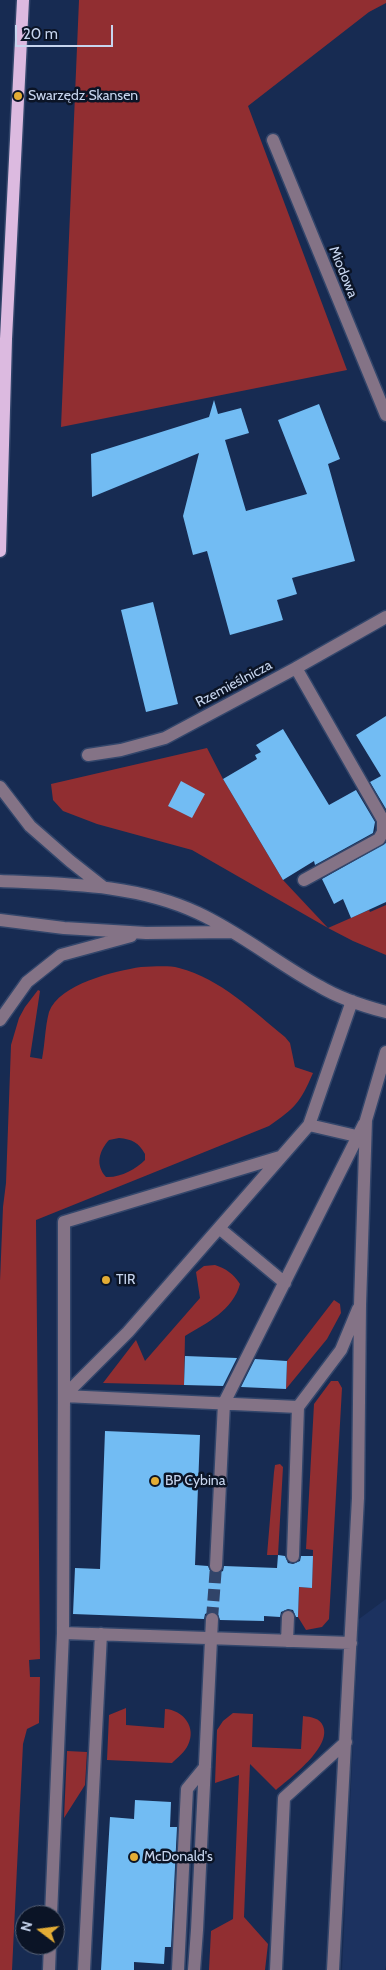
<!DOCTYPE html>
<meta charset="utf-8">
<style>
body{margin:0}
#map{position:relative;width:386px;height:1970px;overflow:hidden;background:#172b52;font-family:Cabin,sans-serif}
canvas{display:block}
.north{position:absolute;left:15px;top:1905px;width:50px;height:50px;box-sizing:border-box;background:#0b1426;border:1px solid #566176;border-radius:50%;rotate:285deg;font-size:14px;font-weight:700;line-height:20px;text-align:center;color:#c7d5ee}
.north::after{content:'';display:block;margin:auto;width:18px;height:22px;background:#e4ad35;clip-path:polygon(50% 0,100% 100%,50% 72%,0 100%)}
.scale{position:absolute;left:15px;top:25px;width:98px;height:22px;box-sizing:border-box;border:2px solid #c7d5ee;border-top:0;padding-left:6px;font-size:15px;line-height:18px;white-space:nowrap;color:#c7d5ee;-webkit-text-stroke:4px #0b1426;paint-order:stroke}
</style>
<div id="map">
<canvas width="386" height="1970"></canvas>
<div class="north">N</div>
<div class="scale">20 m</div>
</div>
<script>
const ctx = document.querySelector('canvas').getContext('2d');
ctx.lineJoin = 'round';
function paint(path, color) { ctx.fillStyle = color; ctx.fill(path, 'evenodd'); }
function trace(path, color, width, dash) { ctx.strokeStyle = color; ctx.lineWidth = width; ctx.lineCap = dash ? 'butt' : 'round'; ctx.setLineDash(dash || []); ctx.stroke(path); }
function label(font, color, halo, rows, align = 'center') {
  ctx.font = font + ' Cabin,sans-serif'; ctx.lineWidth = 5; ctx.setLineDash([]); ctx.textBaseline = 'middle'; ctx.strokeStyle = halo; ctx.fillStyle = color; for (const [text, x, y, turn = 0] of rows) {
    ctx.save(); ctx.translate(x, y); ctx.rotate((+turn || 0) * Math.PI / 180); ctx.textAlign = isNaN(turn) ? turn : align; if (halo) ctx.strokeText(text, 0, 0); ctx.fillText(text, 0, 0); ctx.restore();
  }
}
paint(new Path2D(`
 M386 1599V1966L385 1970H342L359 1619Z`), '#1c3260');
paint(new Path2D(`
 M79 0H386V3L369 12 248 106 347 370 61 427Z
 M207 748 223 779 283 880 328 928 369 910 370 912 386 905V955L353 941 328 928 192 850 97 824 63 811 53 800 51 784Z
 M141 967C153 967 167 965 179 968 221 979 253 1011 285 1037L290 1043 295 1067 313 1073C300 1103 295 1108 269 1126L36 1220 40 1659 29 1660 30 1677H40L39 1723 27 1729 23 1744 12 1970H0V1281L3 1207 6 1183 11 1045 19 1018 25 1007 38 990 40 991 30 1057 42 1059C45 1044 45 1027 49 1012 59 984 115 971 141 967ZM119 1138C132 1139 139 1143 145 1154V1160C136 1169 120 1178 106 1177 95 1165 99 1151 109 1140Z
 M215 1265C226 1269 233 1273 240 1284 233 1310 207 1323 185 1336L184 1385 103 1383 136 1340 145 1361 200 1298 196 1272 204 1266Z
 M334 1300 340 1304 341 1313 327 1339 286 1389 287 1361Z
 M331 1381H338L342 1388 329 1619 322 1627 306 1630 298 1617 299 1587 312 1588 313 1550 306 1549 314 1404Z
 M280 1464 283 1467 278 1555H267L274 1472 275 1465Z
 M126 1708V1725L164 1728 165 1709C183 1710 197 1727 188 1745 185 1752 177 1758 172 1763L107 1760 109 1715Z
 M233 1713 253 1714 252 1747 301 1749 303 1716C311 1717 320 1718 323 1726 332 1747 290 1778 276 1790L250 1764 244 1917 268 1944 265 1970H209L211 1931 233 1919 239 1775 215 1783 217 1730 223 1721Z
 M67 1751 87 1752 85 1785 64 1818Z`), '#912e31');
paint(new Path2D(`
 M214 400 218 414 241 408 249 433 225 440 246 511 307 494 278 420 319 404 340 459 328 464 355 561 292 578 297 594 277 600 283 620 230 635 207 551 193 555 183 516 199 453 92 497 91 454 209 417Z
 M153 602 178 704 146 712 121 610Z
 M386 716V809L370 782 381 776 356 735Z
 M283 729 329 805 356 790 375 822 373 833 315 865 314 861 283 880 223 779 257 759 255 755 261 752 256 745Z
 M181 781 205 794 192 818 168 806Z
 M386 843V902L351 918 343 899 334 904 322 879Z
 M185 1356 237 1358 223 1386 184 1385Z
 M255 1359 287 1361 286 1389 241 1387Z
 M105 1431 200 1435 195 1565 208 1566 211 1573 216 1574 223 1571 224 1566 277 1568 278 1555 285 1556 288 1563 293 1564 300 1561 301 1556H313L312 1588 299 1587 298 1617H296L293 1610 288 1609 281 1612 280 1617 264 1616V1621L220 1620 217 1612 212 1611 205 1614 204 1619 73 1614 75 1568 100 1569Z
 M135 1800 171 1802 170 1827H177L171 1947H165L164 1964 134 1962V1970H101L110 1817 134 1819Z`), '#72bcf3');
trace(new Path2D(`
 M212 1619 216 1566`), '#314469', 12, [12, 6]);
const minor = new Path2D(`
 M273 140 386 415
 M296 668 383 820V832L379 839 304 880
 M88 755 121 750 165 738 296 668 386 617
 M0 787 30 826 70 861 103 887
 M0 881C67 884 136 884 198 913 241 933 277 963 319 986 339 998 363 1006 386 1012
 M0 920 64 928 146 933 232 932
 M0 1020 27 982 61 955 131 936
 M309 1125 365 1138
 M280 1157 64 1222V1396L298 1407 341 1350 358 1309
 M219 1228 285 1283
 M293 1556 298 1407
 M216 1566 224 1403 364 1124
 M63 1633 351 1643
 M287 1641 288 1617
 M51 1915 63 1633 64 1396 128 1332 309 1125 352 1001
 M49 1970 50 1945
 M84 1970 101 1634
 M178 1970 187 1789 205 1767
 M194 1970 197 1930 212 1619
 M276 1970 284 1798 346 1742
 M333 1970 358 1498 360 1305 366 1120 386 1052`);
const major = new Path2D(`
 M0 551 6 339 23 0`);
trace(minor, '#33466b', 15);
trace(major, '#33466b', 15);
trace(minor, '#847386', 12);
trace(major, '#dcbae0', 12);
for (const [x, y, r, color] of [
 [18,96,5,"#e4ad35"],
 [106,1280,5,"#e4ad35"],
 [155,1481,5,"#e4ad35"],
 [134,1857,5,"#e4ad35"]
]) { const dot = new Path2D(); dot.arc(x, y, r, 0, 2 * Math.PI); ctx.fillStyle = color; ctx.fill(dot); trace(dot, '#0b1426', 2); }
label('14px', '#c7d5ee', '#0b1426', [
 ["Swarzędz Skansen",28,96],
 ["TIR",116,1280],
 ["BP Cybina",165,1481],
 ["McDonald's",144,1857]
], 'left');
label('14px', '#c7d5ee', '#0b1426', [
 ["Miodowa",343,272,68],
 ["Rzemieślnicza",234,684,-28]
]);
</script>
